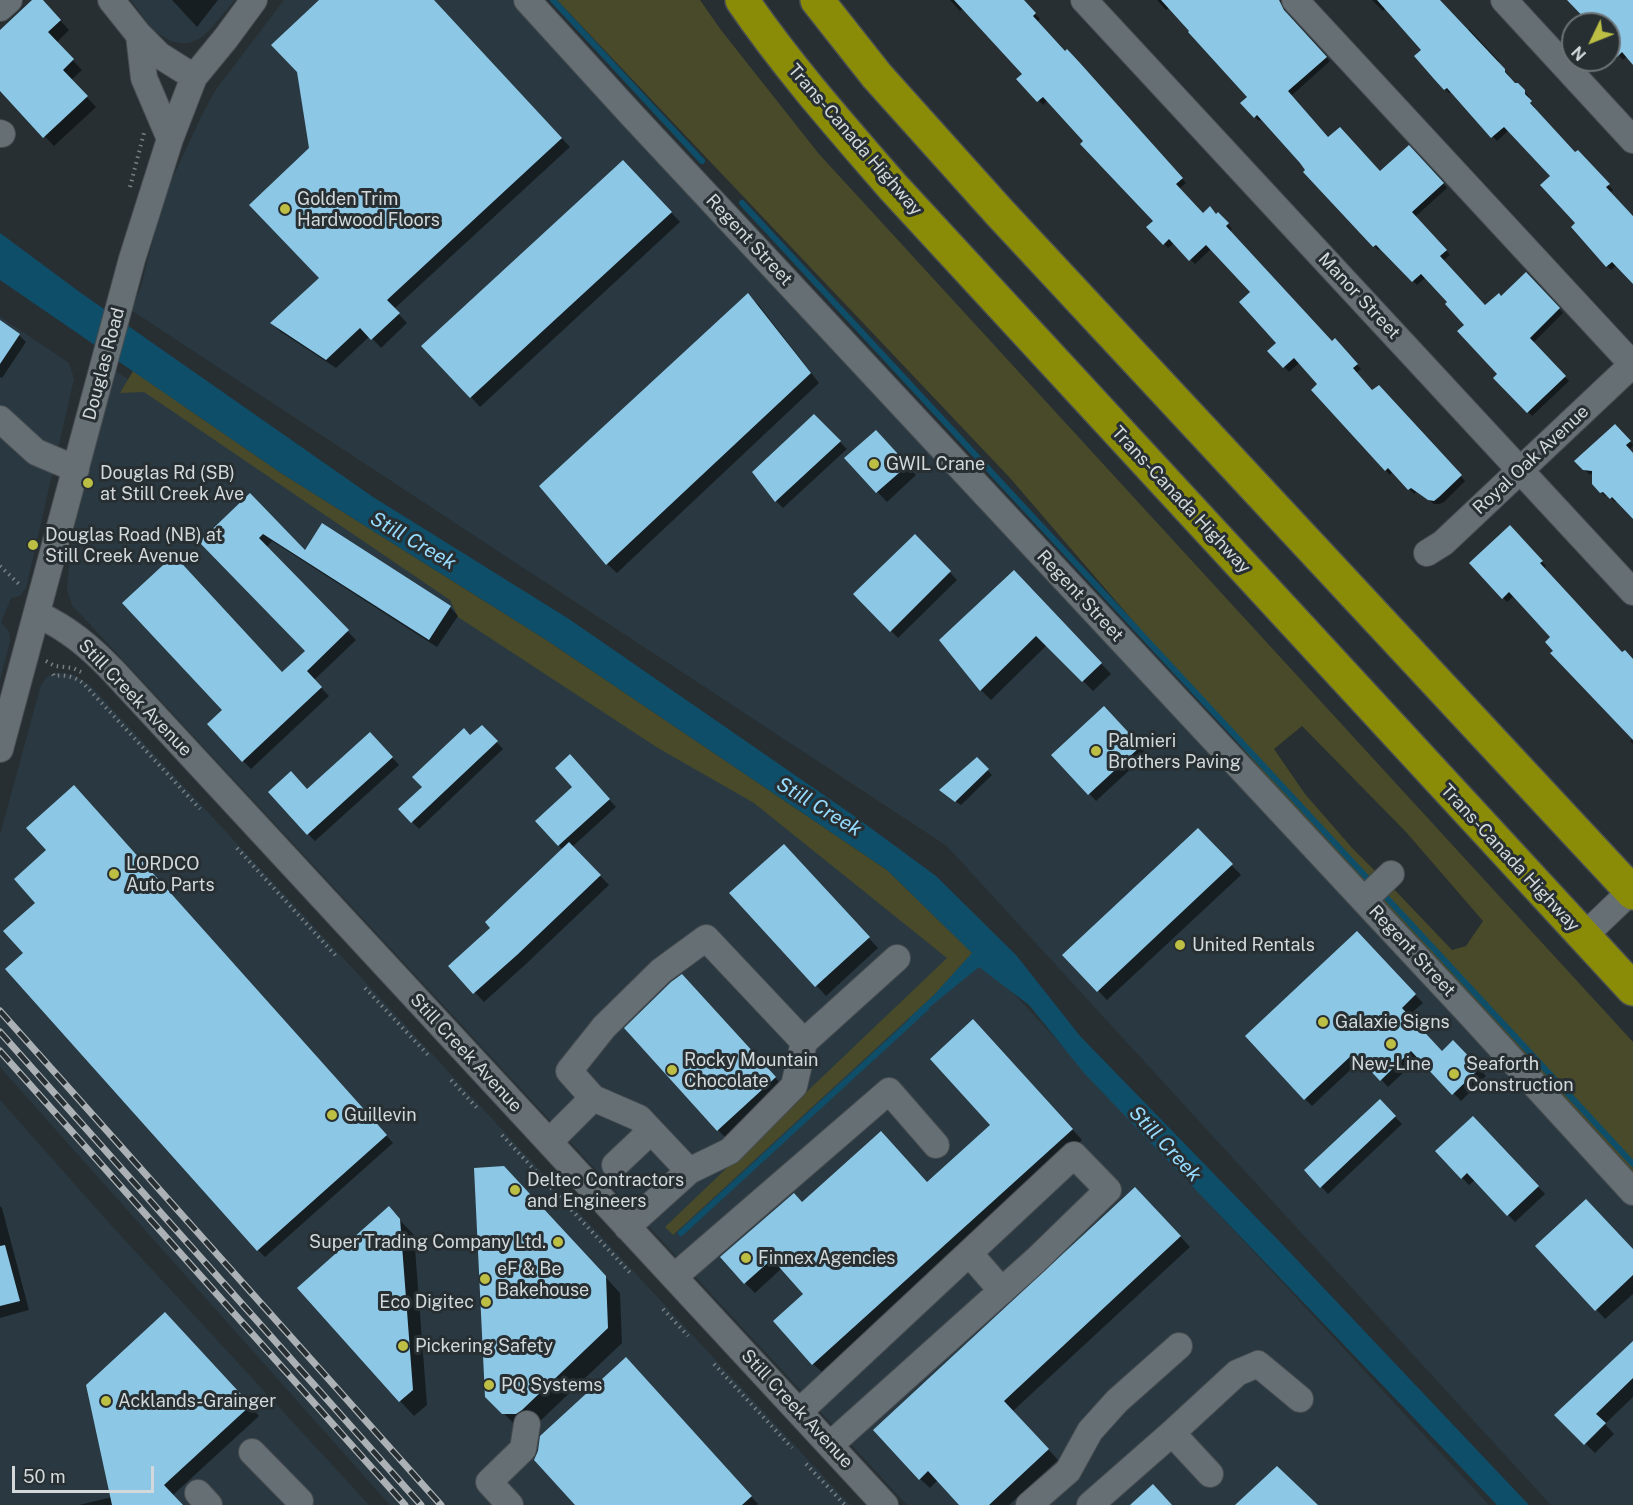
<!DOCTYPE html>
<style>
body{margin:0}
#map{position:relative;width:1633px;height:1505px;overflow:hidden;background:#272f33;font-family:"Public Sans",sans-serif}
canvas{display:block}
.north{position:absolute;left:1561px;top:12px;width:60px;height:60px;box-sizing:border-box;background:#272f33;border:2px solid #6c7376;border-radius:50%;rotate:227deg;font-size:16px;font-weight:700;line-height:24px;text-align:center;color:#d3d8db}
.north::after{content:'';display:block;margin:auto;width:21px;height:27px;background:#bcbf43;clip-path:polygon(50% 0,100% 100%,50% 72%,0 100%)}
.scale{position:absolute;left:12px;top:1466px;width:142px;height:27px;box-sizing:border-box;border:3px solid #d3d8db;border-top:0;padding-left:8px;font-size:18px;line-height:21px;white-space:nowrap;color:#d3d8db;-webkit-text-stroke:4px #272f33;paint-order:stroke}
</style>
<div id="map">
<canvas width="1633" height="1505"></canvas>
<div class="north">N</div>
<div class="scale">50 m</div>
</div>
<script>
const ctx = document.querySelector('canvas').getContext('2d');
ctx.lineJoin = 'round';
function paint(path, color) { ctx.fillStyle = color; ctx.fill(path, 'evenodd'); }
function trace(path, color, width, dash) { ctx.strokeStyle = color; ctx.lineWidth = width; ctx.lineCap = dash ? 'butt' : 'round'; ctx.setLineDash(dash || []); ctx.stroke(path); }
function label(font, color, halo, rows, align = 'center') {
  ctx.font = font + ' "Public Sans",sans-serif'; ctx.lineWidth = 6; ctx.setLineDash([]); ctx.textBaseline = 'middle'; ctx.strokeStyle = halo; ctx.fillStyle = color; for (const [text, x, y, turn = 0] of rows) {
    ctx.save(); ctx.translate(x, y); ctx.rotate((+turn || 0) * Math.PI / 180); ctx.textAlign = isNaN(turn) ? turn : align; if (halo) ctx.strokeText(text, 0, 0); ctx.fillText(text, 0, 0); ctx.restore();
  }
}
paint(new Path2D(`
 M131 0H235L211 28 202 37 189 43H180L171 41 153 30Z
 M284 0H515L1633 1208V1505H1551L947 846 131 310 141 287 157 223 171 181 203 113 215 91Z
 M0 317 69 363 74 379 26 588 20 596 11 598 1 623 9 631 10 641 0 680Z
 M114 370 936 910 1489 1505H907L72 605 67 590 72 537Z
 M58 673 74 675 90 685 850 1505H390L0 1067V835L41 685 48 676Z
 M0 1100 110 1224 369 1505H0Z`), '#2a3941');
paint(new Path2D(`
 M557 0H700L721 30 819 154 1633 1042V1177L1379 897 1390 885 1452 950 1466 946 1483 921 1406 832 1302 726 1274 749 1305 794 1353 849 1378 874 1371 879 1363 881 1283 795 1010 478Z
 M133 371 281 473 548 641 887 870 972 953 934 995 673 1235 665 1227 947 958 754 803 658 748 458 617 450 600 144 392 120 393Z`), '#484a29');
paint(new Path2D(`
 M0 233 81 293 373 497 569 619 857 818 936 876 1016 955 1080 1036 1282 1244 1529 1505H1497L1085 1074 1029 1005 979 967 926 1010 907 1020 934 995 972 953 887 870 548 641 281 473 0 280Z`), '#0f4e69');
paint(new Path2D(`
 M34 0H41L69 30 56 43 82 70 71 80 96 107 54 146 0 89V32Z
 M172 0H218L197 27Z
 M321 0H433L570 147 394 309 407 323 381 348 370 336 336 368 281 332 272 324 321 278 311 149Z
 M950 0H1022L1040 19 1037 22 1186 183 1179 189 1203 215 1217 216 1223 218 1232 229 1230 231 1332 343 1340 345 1361 369 1356 373 1373 392 1379 387 1465 481 1444 502 1439 504H1434L1417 491 1414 494 1393 472 1390 475 1313 390 1319 384 1300 362 1289 372 1269 351 1278 343 1252 292 1211 249 1195 264 1174 243 1168 248 1148 227 1155 221 1085 141 1048 100 1043 105 1019 79 1024 74 964 8 960 11Z
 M1157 0H1277L1284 8 1288 16 1330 61 1291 96 1329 139 1381 173 1413 151 1447 188 1415 217 1450 255 1443 261 1485 307 1501 298 1526 274 1563 313 1533 343 1569 381 1532 416 1496 378 1499 374 1449 302 1426 277 1417 285 1381 248 1378 250 1374 246 1305 172 1307 170 1262 118 1259 121 1242 103 1249 97 1170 7 1166 10Z
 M1372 0H1439L1467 31 1469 29 1499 61 1498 63 1509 75V78L1529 96 1528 100 1535 107 1533 108 1576 154 1583 156 1613 190 1609 193 1629 214 1631 213 1633 215V282L1617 265 1611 270 1607 266 1577 224 1552 176 1509 130 1497 141 1452 91 1449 93 1445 89 1423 50 1386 8 1383 11Z
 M1569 0H1633V63L1627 56 1623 60 1609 45V24H1591Z
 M633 171 680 222 480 407 424 346Z
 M748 295 758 304 819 383 617 573 607 564Z
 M0 322 19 335 26 342 2 378 0 377Z
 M814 416 847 449 783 508 776 501Z
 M1615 426 1633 445 1629 450 1633 454V517L1617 500 1615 502 1609 496H1605L1593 484 1594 474H1589L1576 461Z
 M885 442 916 475 887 502 846 459Z
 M250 495 305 552 450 607 458 616 437 647 272 541 266 548 356 640 314 680 329 696 251 769 243 761 283 674 307 651 201 542Z
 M1510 527 1546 566 1544 569 1622 654 1633 660V744L1630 741 1632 739 1555 651 1553 637 1514 596 1507 602 1471 563Z
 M915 536 957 580 898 638 855 594Z
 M1024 582 1111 674 1093 691 1047 645 991 700 981 690 941 640Z
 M1111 716 1147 754 1096 801 1054 755Z
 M482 727 503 749 419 829 400 809Z
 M377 741 399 765 315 841 308 834V790Z
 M977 759 992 775 961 805 945 794Z
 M577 764 616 807 572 847 609 885 526 964 484 1002 450 966 493 928 563 850 537 821 574 787Z
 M81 794 393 1143 265 1257 258 1250 25 953 48 850Z
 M1198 830 1241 875 1107 1000 1064 955Z
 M793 855 878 948 826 996 732 894Z
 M1357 933 1423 1003 1408 1016 1442 1053 1453 1043 1486 1076 1461 1101 1419 1058 1388 1087 1362 1059 1312 1106 1305 1099Z
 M689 983 782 1085 725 1137 718 1130Z
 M983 1031 1082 1140 823 1373 813 1364 805 1294 782 1268 755 1293 745 1283 803 1204 928 1184 992 1125Z
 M1380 1101 1402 1124 1328 1194 1306 1170Z
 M1480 1125 1545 1194 1515 1222 1475 1180 1469 1185 1437 1151Z
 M519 1183 620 1293 622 1343 537 1424 518 1428 487 1396Z
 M1145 1198 1190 1247 1013 1411 1058 1460 1009 1505H961L938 1480 930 1488 920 1479Z
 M0 1206 2 1208 29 1310 0 1318Z
 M389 1209 414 1235 427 1405 414 1416 400 1401Z
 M1633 1250V1294L1605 1319 1596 1309Z
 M175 1324 259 1416 173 1495 181 1505H79L112 1497Z
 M1633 1343V1397L1605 1424 1614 1434 1595 1453 1556 1415Z
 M633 1366 758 1504 757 1505H577Z`), '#0007');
trace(new Path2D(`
 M553 0 702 161
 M742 203 1370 881
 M1384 895 1633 1164
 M681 1233 926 1008`), '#0f4e69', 6);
paint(new Path2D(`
 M32 0H43L61 20 48 32 74 59 63 70 88 96 43 138 0 91V30Z
 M319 0H434L562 138 387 300 400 313 371 340 360 328 326 360 270 323 319 278 249 205 309 148 297 72 271 45Z
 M954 0H1024L1036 13 1033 16 1065 51 1067 49 1080 63 1183 178 1176 184 1203 213 1210 206 1216 214 1218 212 1229 223 1226 226 1332 341 1335 338 1358 364 1353 368 1372 390 1379 385 1462 475 1439 497 1434 501 1428 500 1411 488 1408 490 1388 468 1385 471 1311 390 1317 384 1294 358 1283 368 1267 351 1276 343 1239 302 1250 292 1206 245 1189 261 1169 239 1163 245 1146 227 1153 221 1080 144 1083 141 1043 97 1037 102 1016 79 1022 74Z
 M1161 0H1279L1284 10 1327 57 1288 91 1328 137 1340 127 1380 171 1409 145 1444 183 1412 212 1447 250 1440 256 1485 305 1499 293 1501 296 1526 272 1560 308 1530 338 1566 376 1527 413 1493 378 1497 374 1457 331 1464 325 1445 304 1447 302 1421 274 1412 282 1376 245 1373 247 1303 172 1305 170 1300 163 1257 115 1254 118 1240 103 1247 97 1188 32 1189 31Z
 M1377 0H1440L1505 69V72L1515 83H1518L1525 90V94L1532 101 1530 103 1575 152 1578 150 1610 184 1606 187 1633 216V284L1612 262 1606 267 1571 227 1575 223 1540 185 1550 176 1504 127 1491 138 1447 88 1444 90 1434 79 1414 56 1421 50Z
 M1567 0H1633V65L1622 52 1617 57 1609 48V24H1590Z
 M623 160 672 212 470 398 421 346Z
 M748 293 811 373 606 565 539 486Z
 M0 320 20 334 0 364Z
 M814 414 841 441 775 502 752 472Z
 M1615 424 1631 441 1626 445 1633 453V519L1612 497 1610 499 1603 492 1600 493 1592 484V471L1583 470 1574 461Z
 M876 430 908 465 876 493 844 458Z
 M250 493 305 550 322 523 451 606 429 640 263 534 259 538 349 630 307 671 322 687 242 762 207 724 222 710 122 603 174 555 282 672 305 651 199 542Z
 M1510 525 1543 561 1540 563 1622 652 1625 650 1633 659V740L1550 653 1553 651 1545 642 1550 637 1530 615 1509 592 1502 599 1469 563Z
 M915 534 951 571 890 632 853 594Z
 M1014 570 1102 663 1082 682 1036 636 980 691 939 640Z
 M1104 706 1141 746 1088 795 1051 755Z
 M482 725 498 741 411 823 398 809 422 787 412 777 464 728 470 735Z
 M370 732 393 757 307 835 268 792 291 771 307 789Z
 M570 754 610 799 558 846 535 821 572 787 555 768Z
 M977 757 989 769 955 802 939 790Z
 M74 785 387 1135 257 1251 5 969 23 953 3 931 35 903 14 879 46 850 26 828Z
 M1198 828 1233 864 1097 992 1062 955Z
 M569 842 601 875 517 955 473 994 448 966 490 928 485 922Z
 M784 844 870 937 815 987 729 893Z
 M1357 931 1416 994 1402 1008 1442 1051 1453 1040 1480 1068 1452 1095 1411 1051 1380 1081 1354 1053 1304 1100 1245 1036Z
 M682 974 776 1077 717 1131 624 1028 671 982Z
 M973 1019 1073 1129 812 1365 773 1321 803 1294 772 1259 744 1284 720 1257 794 1193 802 1202 881 1131 927 1182 990 1125 930 1059Z
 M1380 1099 1396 1116 1320 1188 1304 1170Z
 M1473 1116 1539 1186 1507 1216 1467 1173 1461 1179 1435 1151Z
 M504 1166 606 1276 608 1328 522 1410 516 1414H502L485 1397 474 1168Z
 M1135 1187 1181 1236 1004 1401 1049 1449 989 1505H959L928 1471 919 1480 873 1430Z
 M1586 1199 1633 1249V1275L1595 1311 1535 1246Z
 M389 1206 400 1219 413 1390 399 1402 297 1288Z
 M5 1245 20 1301 0 1306V1246Z
 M165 1312 251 1405 164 1485 183 1505H112L86 1385Z
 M1633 1341V1378L1596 1414 1606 1423 1584 1445 1554 1415Z
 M626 1357 752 1496 742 1505H575L534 1460 538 1451 540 1436Z
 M1277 1466 1318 1505H1235Z
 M1153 1484 1172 1505H1130Z`), '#8cc7e6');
const minor = new Path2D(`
 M111 0 139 35 159 55 194 77
 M527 0 630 113 1469 1013 1633 1192
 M1084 0 1633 592
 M1295 0 1633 365
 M1504 0 1633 140
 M0 8 9 0
 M139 35 144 78 170 139
 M0 133 2 134
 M0 419 36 452 76 469
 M1427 553 1443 543 1633 364
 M37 614C69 629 90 647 114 672L885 1505
 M0 749 132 259 170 139 194 77 226 38 254 0
 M1364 900 1391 874
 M1583 937 1631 891
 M804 1042 897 958
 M593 1098 639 1118 689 1171 627 1227
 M549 1142 593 1098 569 1071 604 1027 661 971 706 938 804 1042 794 1086 730 1151 689 1171
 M615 1165 651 1131
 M969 1253 1002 1291
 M674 1277 889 1091 936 1145
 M799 1412 1074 1155 1108 1190 1036 1260 830 1445
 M1172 1433 1210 1474
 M252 1452 300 1501
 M198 1493 209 1505
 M510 1505 489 1482 523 1449 527 1424
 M1029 1505 1068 1471 1090 1431 1117 1401 1179 1346
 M1090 1505 1172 1433 1237 1373 1258 1364 1300 1399`);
const highway = new Path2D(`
 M742 0C787 66 841 127 893 187L1633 989
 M817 0 877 76 1000 213 1633 893`);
trace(minor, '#474d51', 28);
trace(highway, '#474d51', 36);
trace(new Path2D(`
 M130 187 144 133
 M0 566 21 586
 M46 661 55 666 73 668 81 672
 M53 674 54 676C65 674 76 677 84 684L200 809
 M237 848 336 956
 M365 988 430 1057
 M451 1080 479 1110
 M502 1135 632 1275
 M663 1309 688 1336
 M714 1364 792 1448
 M806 1464 845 1505`), '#798083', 4, [1.5, 4.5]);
trace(minor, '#666f74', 26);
trace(highway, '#8a8c07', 33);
const rail = new Path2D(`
 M0 1011 441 1505
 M0 1032 421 1505
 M0 1051 405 1505`);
trace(rail, '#acb1b5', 7);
trace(rail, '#272f33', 4.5, [14]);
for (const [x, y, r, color] of [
 [285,209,6,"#bcbf43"],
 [874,464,6,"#bcbf43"],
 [88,483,6,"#bcbf43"],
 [33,545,6,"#bcbf43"],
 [1096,751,6,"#bcbf43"],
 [114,874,6,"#bcbf43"],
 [1180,945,6,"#bcbf43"],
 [1323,1022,6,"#bcbf43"],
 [1391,1044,6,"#bcbf43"],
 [672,1070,6,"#bcbf43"],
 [1454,1074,6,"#bcbf43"],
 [332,1115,6,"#bcbf43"],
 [515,1190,6,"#bcbf43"],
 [558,1242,6,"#bcbf43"],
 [746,1258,6,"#bcbf43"],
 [485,1279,6,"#bcbf43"],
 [486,1302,6,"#bcbf43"],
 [403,1346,6,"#bcbf43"],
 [489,1385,6,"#bcbf43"],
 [106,1401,6,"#bcbf43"]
]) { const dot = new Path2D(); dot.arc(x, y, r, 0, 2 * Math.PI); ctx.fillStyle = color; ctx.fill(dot); trace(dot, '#272f33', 2); }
label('18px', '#d3d8db', '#272f33', [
 ["Trans-Canada Highway",855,140,49],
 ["Regent Street",749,240,47],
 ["Manor Street",1359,296,47],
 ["Douglas Road",104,364,-75],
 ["Royal Oak Avenue",1531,460,-43],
 ["Trans-Canada Highway",1181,500,47],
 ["Regent Street",1080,596,47],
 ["Still Creek Avenue",135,698,46],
 ["Trans-Canada Highway",1510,858,47],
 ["Regent Street",1412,951,47],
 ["Still Creek Avenue",466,1053,47],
 ["Still Creek Avenue",797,1409,47]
]);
label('18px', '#d3d8db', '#272f33', [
 ["Golden Trim",297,199],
 ["Hardwood Floors",297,220],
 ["GWIL Crane",886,464],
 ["Douglas Rd (SB)",100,473],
 ["at Still Creek Ave",100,494],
 ["Douglas Road (NB) at",45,535],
 ["Still Creek Avenue",45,556],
 ["Palmieri",1108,741],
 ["Brothers Paving",1108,762],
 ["LORDCO",126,864],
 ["Auto Parts",126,885],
 ["United Rentals",1192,945],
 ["Galaxie Signs",1335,1022],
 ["Rocky Mountain",684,1060],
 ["Chocolate",684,1081],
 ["New-Line",1391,1064,"center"],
 ["Seaforth",1466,1064],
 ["Construction",1466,1085],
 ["Guillevin",344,1115],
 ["Deltec Contractors",527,1180],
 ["and Engineers",527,1201],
 ["Super Trading Company Ltd.",546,1242,"right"],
 ["Finnex Agencies",758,1258],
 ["eF & Be",497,1269],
 ["Bakehouse",497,1290],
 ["Eco Digitec",474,1302,"right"],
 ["Pickering Safety",415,1346],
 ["PQ Systems",501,1385],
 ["Acklands-Grainger",118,1401]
], 'left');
label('italic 20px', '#97dbfe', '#272f33', [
 ["Still Creek",413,541,30],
 ["Still Creek",819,807,31],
 ["Still Creek",1165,1144,47]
]);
</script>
